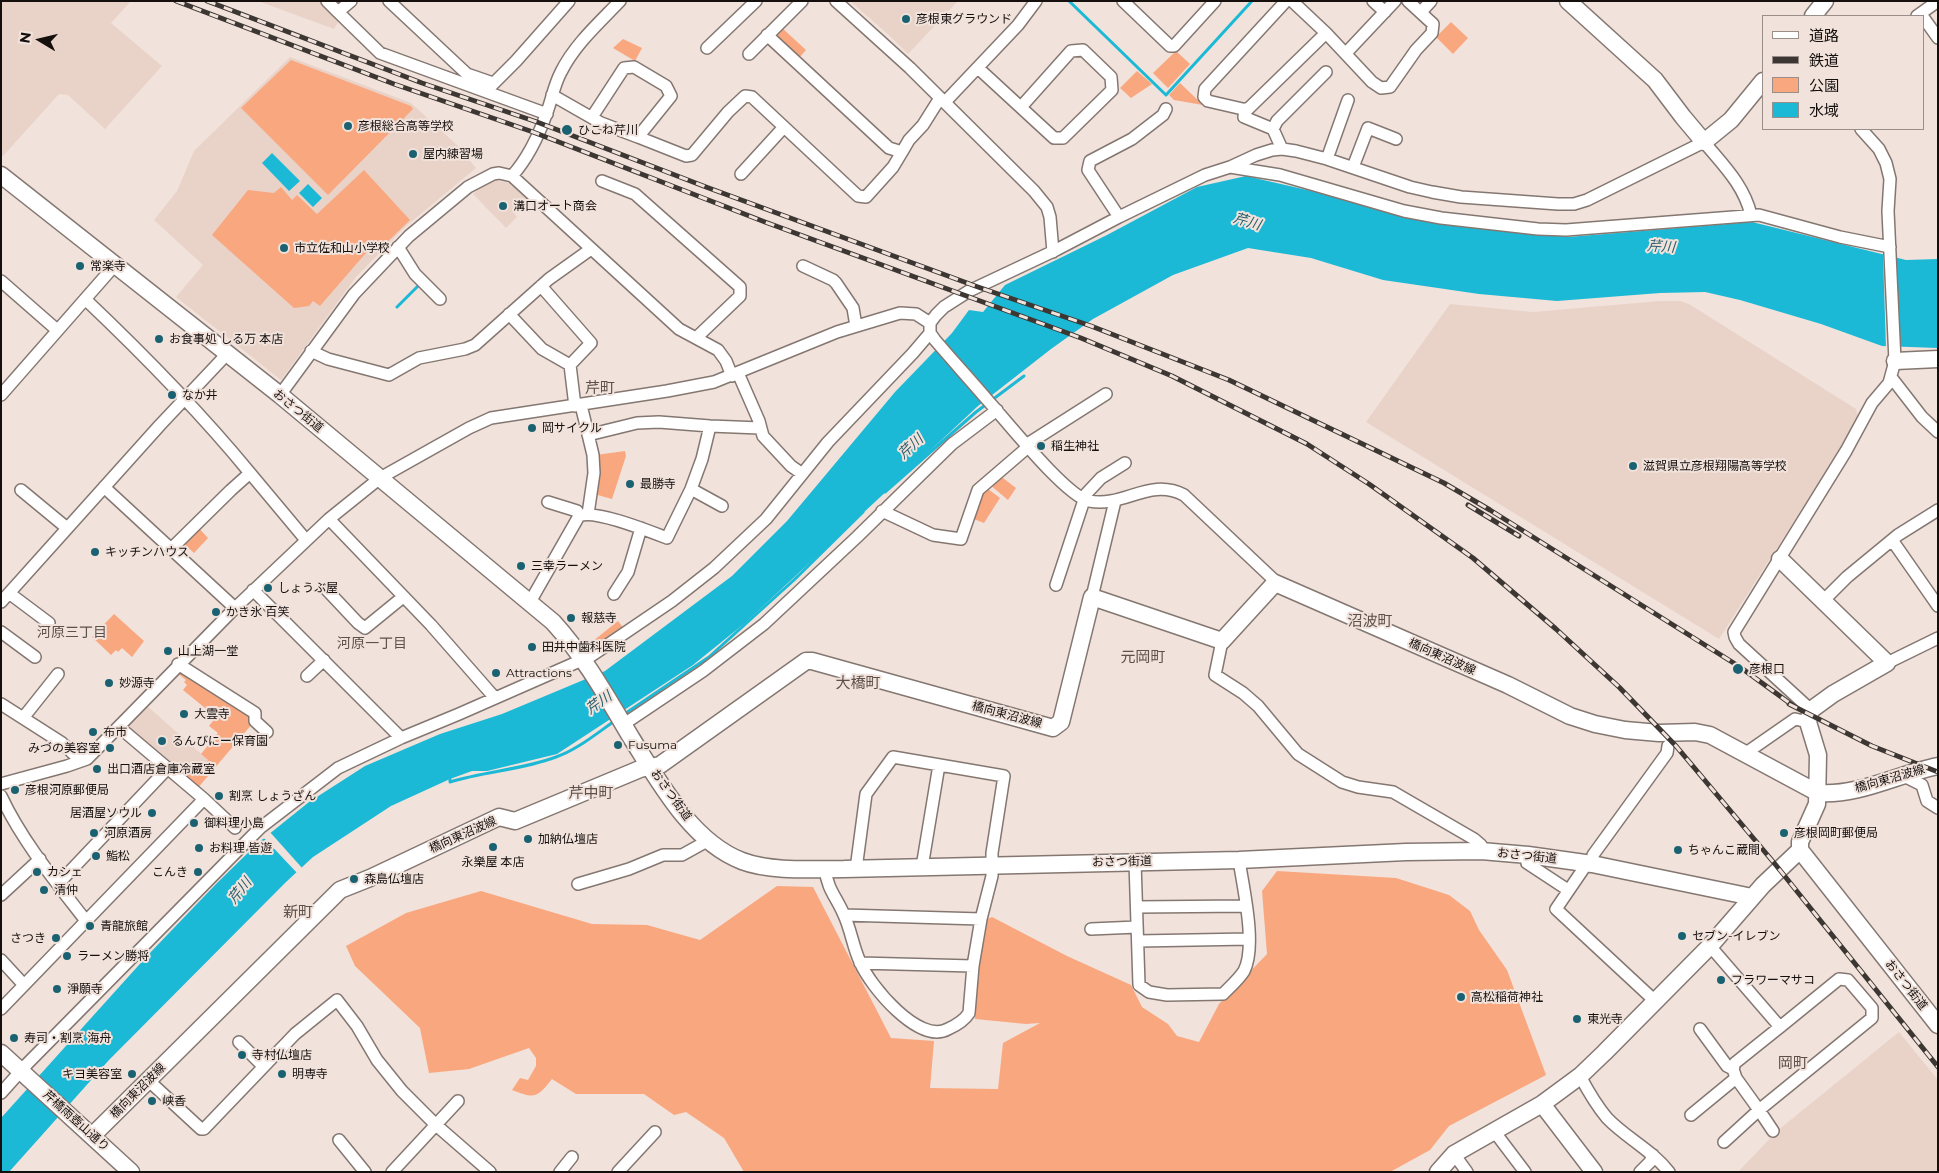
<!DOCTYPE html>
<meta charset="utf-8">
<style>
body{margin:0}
#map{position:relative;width:1939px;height:1173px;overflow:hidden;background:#f1e2db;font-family:Montserrat,"Noto Sans JP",sans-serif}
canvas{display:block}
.frame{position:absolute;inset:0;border:2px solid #15100e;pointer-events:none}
.legend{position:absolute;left:1762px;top:15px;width:162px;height:115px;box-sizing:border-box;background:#f1e2db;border:1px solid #998e89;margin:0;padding:6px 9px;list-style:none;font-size:15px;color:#15100e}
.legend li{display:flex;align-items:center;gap:10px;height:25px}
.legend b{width:25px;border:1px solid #998e89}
.north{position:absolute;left:15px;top:15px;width:50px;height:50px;-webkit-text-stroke:4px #f1e2db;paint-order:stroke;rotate:279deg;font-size:14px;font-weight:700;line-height:20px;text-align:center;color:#15100e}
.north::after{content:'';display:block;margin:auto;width:18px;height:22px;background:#15100e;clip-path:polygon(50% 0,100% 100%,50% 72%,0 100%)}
</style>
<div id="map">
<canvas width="1939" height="1173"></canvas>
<div class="frame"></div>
<ul class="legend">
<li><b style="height:6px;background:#fff"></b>道路</li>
<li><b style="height:6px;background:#3d3734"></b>鉄道</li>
<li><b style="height:14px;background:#f9a77f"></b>公園</li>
<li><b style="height:14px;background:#1cb9d7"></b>水域</li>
</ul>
<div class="north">N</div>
</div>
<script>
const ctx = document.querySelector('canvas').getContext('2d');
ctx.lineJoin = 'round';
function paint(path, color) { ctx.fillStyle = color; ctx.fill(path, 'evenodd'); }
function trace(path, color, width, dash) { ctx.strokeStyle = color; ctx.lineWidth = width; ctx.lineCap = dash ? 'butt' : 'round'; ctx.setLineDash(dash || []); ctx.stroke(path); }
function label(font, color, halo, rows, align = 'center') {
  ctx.font = font + ' Montserrat,"Noto Sans JP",sans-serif'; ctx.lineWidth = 4; ctx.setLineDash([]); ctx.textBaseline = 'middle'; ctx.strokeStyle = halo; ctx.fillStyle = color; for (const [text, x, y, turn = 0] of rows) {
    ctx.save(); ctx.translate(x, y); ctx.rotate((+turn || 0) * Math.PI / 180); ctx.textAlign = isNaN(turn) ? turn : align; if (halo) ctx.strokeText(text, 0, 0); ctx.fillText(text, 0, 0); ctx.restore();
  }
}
paint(new Path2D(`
 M1 1H131L111 23 162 66 105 129 68 95 59 94 3 156 1 154Z
 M258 1H322L340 19 334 29Z
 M850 1H958L908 54 891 37Z
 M290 57 411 103 457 145 476 168 405 227 356 277 281 380 176 297 203 265 154 220 177 191 194 151Z
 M495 180 514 184 530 198 514 213 517 217 506 228 473 194 485 184Z
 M1660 301H1680L1689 304 1856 409 1859 419 1719 639 1366 422 1450 304 1533 312Z
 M145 704 208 760 197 776 174 771 124 729Z
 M1899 1032 1938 1080V1172H1738L1777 1131Z`), '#e9d3c8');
paint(new Path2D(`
 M1451 22 1468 38 1453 54 1436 37Z
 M781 27 806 50 799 58 774 33Z
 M623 39 642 48 635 61 613 48Z
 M1176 51 1190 64 1168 88 1153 73Z
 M291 60 411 106 413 109 328 195 241 108Z
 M1137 71 1152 84 1131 98 1120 88Z
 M1180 83 1203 105 1174 100 1169 95Z
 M364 170 410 220 377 252 372 246 320 306 313 301 309 306 294 308 212 235 248 190 274 193 281 187 292 200 297 195 317 214Z
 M625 451 626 456 612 499 594 494 596 455Z
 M999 475 1016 488 1008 500 989 484Z
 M988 489 1000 498 984 523 971 518 980 491 986 492Z
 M196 525 208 538 194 553 181 541Z
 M114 614 144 641 132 657 122 648 118 652 116 650 111 655 92 637Z
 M618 621 625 630 595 648 588 645Z
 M180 668 254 714 252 724 197 789 174 771 180 763 197 776 208 760 201 754 218 733 209 726 216 717 183 690 187 685 184 682 186 680 176 672Z
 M1277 871 1396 878 1449 895 1470 911 1479 930 1507 970 1546 1075 1449 1126 1430 1150 1390 1172H744L724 1138 686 1112 674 1115 644 1094H576L552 1079C537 1098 535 1099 512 1090L520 1078 528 1080 536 1066V1058L529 1048 469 1069 429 1073 420 1028 355 966 346 946 406 913 481 891 592 924 647 925 700 940 777 886 813 887 891 1038 934 1041 930 1088 998 1089 1003 1043 1040 1023 1026 1024 975 1019 976 967 985 920 992 917 1067 956 1131 985 1142 1007 1168 1024 1177 1036 1199 1042 1219 1004 1267 954 1262 891Z`), '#f9a77f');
paint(new Path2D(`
 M272 153 300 181 289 191 262 163Z
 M1246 176 1320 193 1426 222 1568 237 1752 222 1906 260 1938 259V348L1882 346 1821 324 1740 300 1705 292 1660 293 1557 301 1479 294 1383 280 1311 258 1248 248 1173 275 1093 319 1051 349 978 406 745 623 693 665 557 754 487 771H472L450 779 391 806 313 857 286 882 109 1060 9 1172H1V1118L147 956 217 883 258 843 309 802 365 766 440 734 502 714 605 671 732 576 787 521 895 392 952 333 969 310 983 312 1005 285 1107 235 1197 187Z
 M308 184 322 198 313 207 299 193Z`), '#1cb9d7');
paint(new Path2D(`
 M1883 254 1894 256 1897 349 1886 348Z
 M269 831 303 869 298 874 265 839 261 838Z`), '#f1e2db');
trace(new Path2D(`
 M1069 1 1166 95 1252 1
 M397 307 419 285
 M885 492 976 412 1024 376
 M623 715 709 657 794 580 863 512
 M450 779V782C485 771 522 770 556 757 577 750 597 733 616 720`), '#1cb9d7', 3);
const street = new Path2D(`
 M327 1 338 12
 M351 1 338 12 380 53 547 114
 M389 1 467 74 493 83
 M836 1 910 68 1034 191 1047 207 1050 217 1053 252
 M1123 1 1170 46H1174L1215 1
 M1286 1 1205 89 1204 97 1208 101 1247 110 1326 33 1292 1
 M1373 1 1385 12
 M1421 12 1431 1
 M1917 16 1938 1
 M1923 17 1938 38
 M1326 33 1372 82 1381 88 1390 87 1416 50 1432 33 1433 24 1408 1
 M767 35 889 148 902 152 909 140 923 125 940 98
 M707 48 756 1
 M1346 53 1395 1
 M749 54 802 1
 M978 68 1054 138H1063L1112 90 1111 77 1083 50 1071 51 1021 107
 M489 88 516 61 569 1
 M552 95 601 123 638 137 671 96 666 86 634 67 624 68 592 117
 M945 102 1018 25 1036 1
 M1245 109 1244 117 1273 129 1282 149
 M1273 129 1277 121 1326 72
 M638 137 686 156 692 155 728 112 745 96 752 97 858 196 866 197 893 167 902 152
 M1327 159 1348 100
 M1230 167 1280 175 1404 211 1441 218 1538 229 1566 230 1759 215 1840 237 1890 247
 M1353 167 1368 128 1396 139
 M741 174 784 127
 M512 176C528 158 539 135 547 112 552 99 554 85 561 72 575 44 599 23 620 1
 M602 181 635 194 740 287V296L696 338
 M1119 217 1088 170 1090 161 1132 139 1163 115 1166 109
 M398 247 415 274 440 299
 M803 266 833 280 836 283 853 308 856 326
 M1 281 57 330
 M541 286 591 343 570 365
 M85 299C143 354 199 411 250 473L231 490 172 548
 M509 314 542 349 570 365 575 406
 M311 351 328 359 389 375 419 358 465 349 475 345 549 279 591 249
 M738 373 759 421 763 436 791 466 801 473
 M1891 377 1922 417 1938 432
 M1 395 115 265
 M280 395 354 294 409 236 468 187 493 174 499 173 512 176 679 329 718 350 726 361 732 376
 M581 405 593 455 594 473 588 514
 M588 435 637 423 659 422 710 426 760 428
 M1026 445 1106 394
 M250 473 306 540
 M104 487 235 608
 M691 489 722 506
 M21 490 67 528
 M548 502 577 511 580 515
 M882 511 933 535 961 539 978 490 1028 447
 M329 519 431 625 495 698
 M1892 540 1938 606
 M1275 583 1273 579 1184 495C1149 477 1124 508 1089 501 1066 496 1008 423 990 403 972 382 953 361 935 340L930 333V323L936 315 944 307 969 291 1056 250 1119 217 1205 175 1230 167 1256 155 1272 150 1282 149 1296 151 1327 159 1410 187 1432 192 1461 197 1558 204H1574L1587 200 1704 142C1723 165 1744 185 1751 215
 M1056 585 1086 494 1101 478 1125 463
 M326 589 358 623 365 628 403 597
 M253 590 401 738
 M9 593 49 623
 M614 594 628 572 641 528
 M1092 597 1115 501
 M1824 600 1847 577 1898 535 1938 510
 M1 602 160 425 227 354
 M530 602 579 516C594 509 649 531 667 538L691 489 702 459 710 426
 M1 632 35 657
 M1222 641 1215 675 1243 693 1258 706 1298 754 1342 782 1358 787 1393 792 1474 839 1481 845V851
 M1887 663 1938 638
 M178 664 255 713V721L267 732
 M307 676 324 660
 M1 704 62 743 81 761
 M1811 710 1739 644 1735 637 1734 632 1846 451 1872 403 1889 383 1895 361 1888 211 1890 179 1886 163 1879 149 1861 129
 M23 718 58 674
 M630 720 703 671 764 624 857 537 952 444 997 410
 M119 727 204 799 235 828
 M1746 753 1795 719 1808 722
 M1904 776 1922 785 1927 801 1938 808
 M1 784 67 766 87 759 235 608 329 519 380 478 469 428 491 418 667 391 714 382 837 332 900 313 916 314 930 323
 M1 796C22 841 56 882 86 921
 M1528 855 1527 863 1568 890
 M1135 862 1139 985 1149 992 1167 995 1223 994C1230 987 1239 979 1244 971 1257 946 1243 887 1239 860
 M922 867 939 765
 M825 869C828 891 836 896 844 915 851 930 853 947 860 962 870 986 919 1045 948 1029 957 1025 964 1021 969 1013L973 966 981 919 992 876V853L1004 776 893 757 866 794 856 869
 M58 884 167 769
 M578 884 629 869 663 855H682L709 840
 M1 895 40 859
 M1137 907 1246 906
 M844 915 981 919
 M1091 929 1137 927
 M1138 941 1249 939
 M1710 946 1780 1027 1839 979 1848 980 1872 1008V1018L1759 1110 1736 1078 1733 1069 1735 1063 1780 1027
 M1 960 24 985
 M860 963 973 966
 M1655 1001 1556 909 1584 868 1593 858V855L1667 753 1668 746
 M1 1009 204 799
 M1700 1029 1727 1066 1733 1069
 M239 1042 263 1066
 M1580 1076C1588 1091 1596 1105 1607 1118 1626 1138 1652 1150 1669 1172
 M149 1081 201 1129H204L295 1034 337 1000 357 1026 377 1060 402 1091 436 1125 490 1172
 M1 1093 27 1064 248 840 260 828 338 768 401 738 459 714 591 656 672 601 714 568 766 519 828 442 913 353 930 333
 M1691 1115 1736 1078
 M1494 1131 1525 1172
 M339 1140 365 1172
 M1724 1142 1759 1110 1773 1131
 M1454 1154 1467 1172
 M392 1172 458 1101
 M560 1172 572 1157
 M618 1172 655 1132
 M1640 1172 1650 1162 1653 1155`);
const secondary = new Path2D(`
 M1568 1 1655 80 1683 117 1704 142 1731 120 1763 81
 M1813 16 1825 1
 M1 175 280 395 553 622C585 657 608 699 632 739 659 782 692 842 742 861 771 872 813 869 844 869L1239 860 1406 852 1481 851 1528 855 1592 864 1752 897
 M1895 361 1938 359
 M1800 850 1938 1025
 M1 1053 131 1172
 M1542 1104 1594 1172
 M92 1136 340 890 370 878 499 817 515 821 640 769 660 765 806 661H812L1053 728 1061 722 1092 597 1222 641 1275 583 1508 685 1570 716 1595 724 1625 730 1659 733 1695 732 1710 735 1818 793C1860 796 1897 774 1938 766
 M1438 1172 1454 1154 1542 1104 1580 1076 1604 1053 1710 946 1763 885 1800 850V842L1817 804 1818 755 1808 722 1811 710 1833 694 1887 663 1780 559`);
trace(street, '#847771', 14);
trace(secondary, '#847771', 19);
trace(street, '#fff', 11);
trace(secondary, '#fff', 16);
const rail = new Path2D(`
 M176 1 394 84 533 132 765 222 1081 338 1172 376 1307 444 1369 484 1473 558 1556 629 1619 687 1676 746 1775 864 1938 1067
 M207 1 422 83 537 122 706 187 978 287 1091 326 1229 380 1444 483 1490 510 1740 667 1795 707
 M1468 505 1519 536
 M1789 704 1872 746 1938 772`);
trace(rail, '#3d3734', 5);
trace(rail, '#f1e2db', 3, [9]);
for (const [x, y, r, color] of [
 [906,19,5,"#1a6271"],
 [348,126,5,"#1a6271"],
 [567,130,6,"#1a6271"],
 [413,154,5,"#1a6271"],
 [503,206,5,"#1a6271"],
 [284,248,5,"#1a6271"],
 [80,266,5,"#1a6271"],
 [159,339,5,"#1a6271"],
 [172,395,5,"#1a6271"],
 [532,428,5,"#1a6271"],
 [1041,446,5,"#1a6271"],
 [1633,466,5,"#1a6271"],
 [630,484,5,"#1a6271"],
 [95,552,5,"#1a6271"],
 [521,566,5,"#1a6271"],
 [268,588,5,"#1a6271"],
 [216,612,5,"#1a6271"],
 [571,618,5,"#1a6271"],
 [532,647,5,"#1a6271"],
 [168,651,5,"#1a6271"],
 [1738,669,6,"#1a6271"],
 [496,673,5,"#1a6271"],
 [109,683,5,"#1a6271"],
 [184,714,5,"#1a6271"],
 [93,732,5,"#1a6271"],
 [162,741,5,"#1a6271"],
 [618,745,5,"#1a6271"],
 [110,748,5,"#1a6271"],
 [97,769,5,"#1a6271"],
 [15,790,5,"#1a6271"],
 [219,796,5,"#1a6271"],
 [152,813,5,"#1a6271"],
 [194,823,5,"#1a6271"],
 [94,833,5,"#1a6271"],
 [1784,833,5,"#1a6271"],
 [528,839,5,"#1a6271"],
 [493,847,5,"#1a6271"],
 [199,848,5,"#1a6271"],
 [1678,850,5,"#1a6271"],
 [96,856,5,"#1a6271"],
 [37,872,5,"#1a6271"],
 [198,872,5,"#1a6271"],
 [354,879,5,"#1a6271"],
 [44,890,5,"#1a6271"],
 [90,926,5,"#1a6271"],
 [1682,936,5,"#1a6271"],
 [56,938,5,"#1a6271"],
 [67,956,5,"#1a6271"],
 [1721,980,5,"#1a6271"],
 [57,989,5,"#1a6271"],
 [1461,997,5,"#1a6271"],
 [1577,1019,5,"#1a6271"],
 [14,1038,5,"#1a6271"],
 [242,1055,5,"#1a6271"],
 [132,1074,5,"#1a6271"],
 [282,1074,5,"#1a6271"],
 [152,1101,5,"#1a6271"]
]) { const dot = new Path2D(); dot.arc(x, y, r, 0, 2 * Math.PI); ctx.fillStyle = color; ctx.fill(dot); trace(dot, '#f1e2db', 2); }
label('12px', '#15100e', '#f1e2db', [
 ["彦根東グラウンド",916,19],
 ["彦根総合高等学校",358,126],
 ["ひこね芹川",578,130],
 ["屋内練習場",423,154],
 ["溝口オート商会",513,206],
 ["市立佐和山小学校",294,248],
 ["常楽寺",90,266],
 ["お食事処 しる万 本店",169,339],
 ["なか井",182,395],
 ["岡サイクル",542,428],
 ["稲生神社",1051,446],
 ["滋賀県立彦根翔陽高等学校",1643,466],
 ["最勝寺",640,484],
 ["キッチンハウス",105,552],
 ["三幸ラーメン",531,566],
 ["しょうぶ屋",278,588],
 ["かき氷 百笑",226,612],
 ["報慈寺",581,618],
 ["田井中歯科医院",542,647],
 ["山上湖一堂",178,651],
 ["彦根口",1749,669],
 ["Attractions",506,673],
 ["妙源寺",119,683],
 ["大雲寺",194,714],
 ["布市",103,732],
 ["るんびにー保育園",172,741],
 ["Fusuma",628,745],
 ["みづの美容室",100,748,"right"],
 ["出口酒店倉庫冷蔵室",107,769],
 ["彦根河原郵便局",25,790],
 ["割烹 しょうざん",229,796],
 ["居酒屋ソウル",142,813,"right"],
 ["御料理小島",204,823],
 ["河原酒房",104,833],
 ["彦根岡町郵便局",1794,833],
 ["加納仏壇店",538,839],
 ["お料理 皆遊",209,848],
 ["ちゃんこ蔵間",1688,850],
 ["鮨松",106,856],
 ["永樂屋 本店",493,862,"center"],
 ["カシェ",47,872],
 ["こんき",188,872,"right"],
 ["森島仏壇店",364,879],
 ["清仲",54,890],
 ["青龍旅館",100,926],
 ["セブン-イレブン",1692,936],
 ["さつき",46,938,"right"],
 ["ラーメン勝将",77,956],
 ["フラワーマサコ",1731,980],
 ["淨願寺",67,989],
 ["高松稲荷神社",1471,997],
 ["東光寺",1587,1019],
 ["寿司・割烹 海舟",24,1038],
 ["寺村仏壇店",252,1055],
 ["キヨ美容室",122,1074,"right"],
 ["明専寺",292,1074],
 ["峡香",162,1101]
], 'left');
label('12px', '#15100e', '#f1e2db', [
 ["おさつ街道",298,411,39],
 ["橋向東沼波線",1442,657,24],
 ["橋向東沼波線",1007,715,15],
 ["橋向東沼波線",1890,779,-16],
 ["おさつ街道",671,795,54],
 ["橋向東沼波線",463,835,-24],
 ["おさつ街道",1527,856,6],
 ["おさつ街道",1122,862,-1],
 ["おさつ街道",1906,985,52],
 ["橋向東沼波線",138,1091,-45],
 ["芹橋雨壺山通り",76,1121,42]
]);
label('italic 14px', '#265e6b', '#f1e2db', [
 ["芹川",1247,222,16],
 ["芹川",1661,247,4],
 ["芹川",911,447,-43],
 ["芹川",599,703,-35],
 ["芹川",240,891,-51]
]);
label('14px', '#5d514b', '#f1e2db', [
 ["河原三丁目",72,633],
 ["河原一丁目",372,644]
]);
label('15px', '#5d514b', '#f1e2db', [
 ["芹町",600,389],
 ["沼波町",1370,622],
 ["元岡町",1143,658],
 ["大橋町",858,684],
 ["芹中町",591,794],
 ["新町",298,913],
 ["岡町",1793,1064]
]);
</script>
